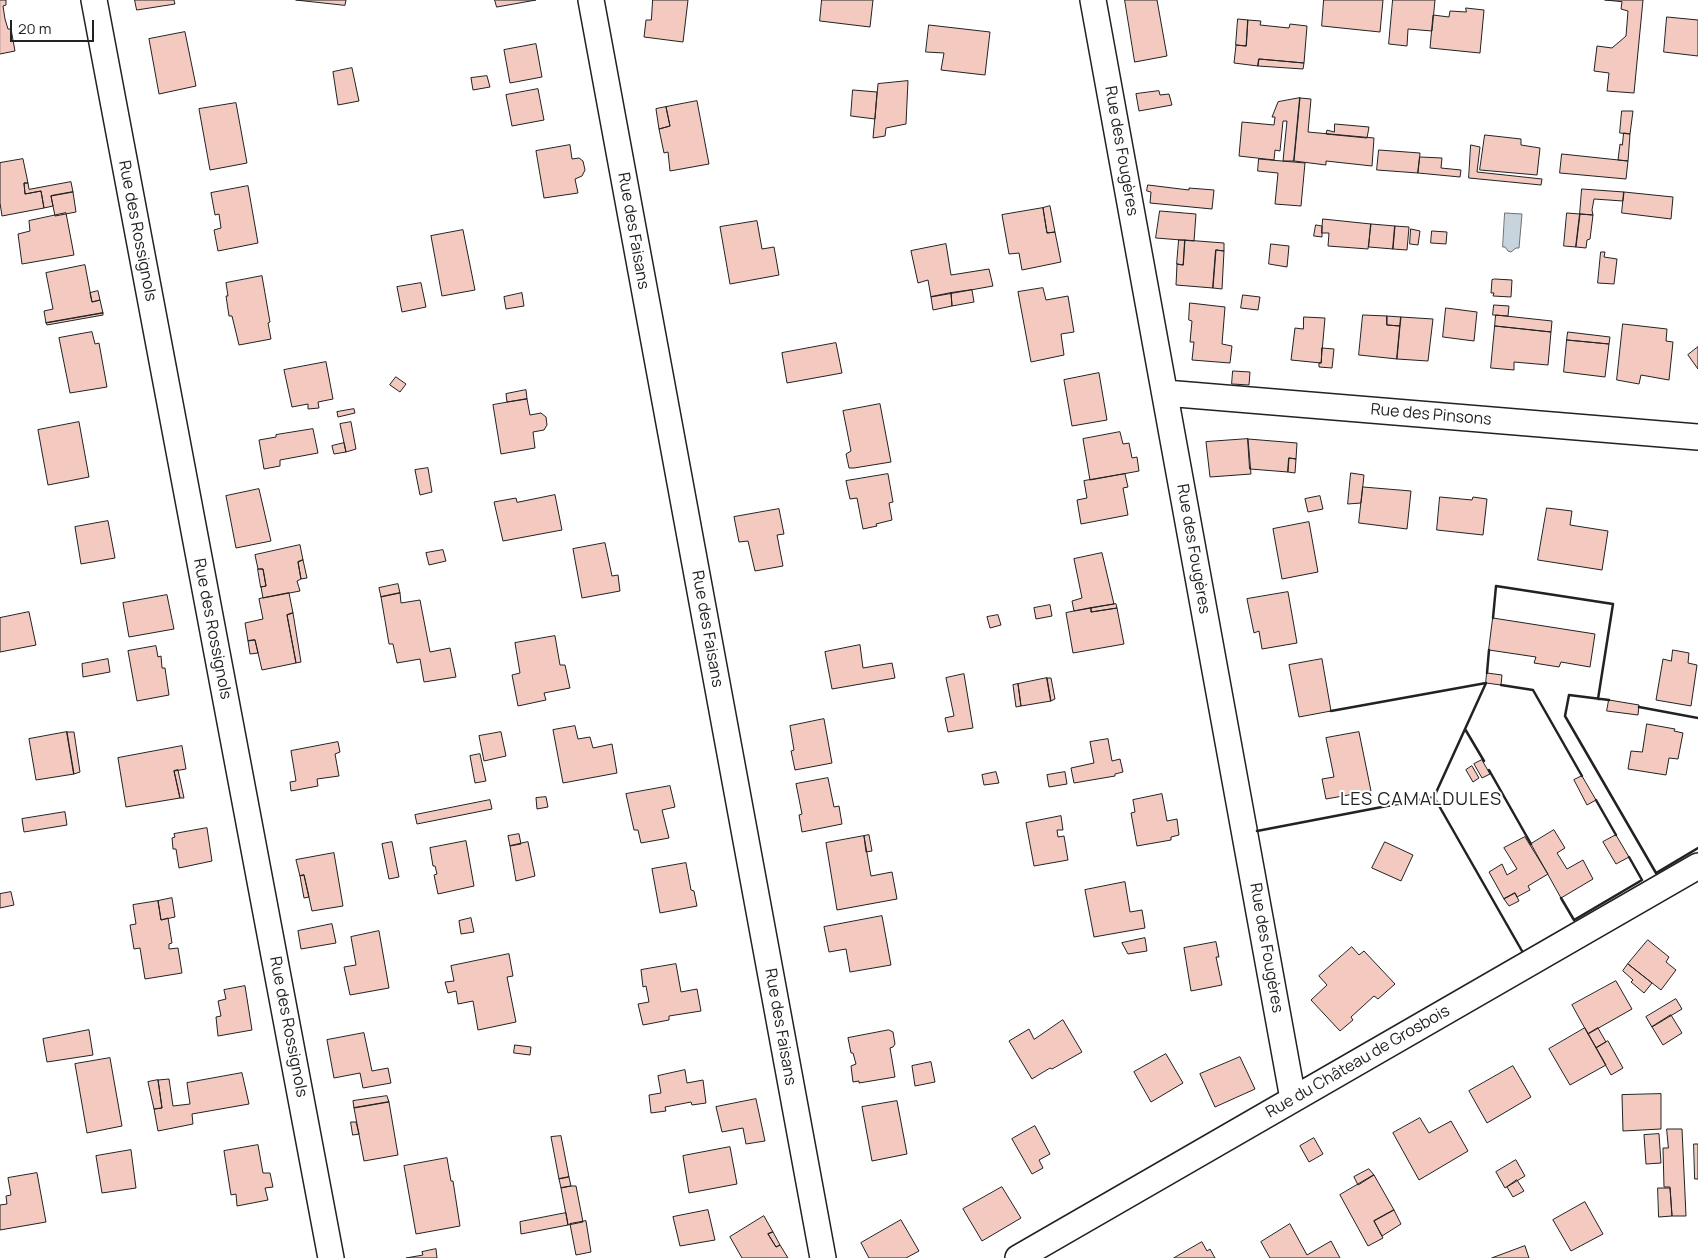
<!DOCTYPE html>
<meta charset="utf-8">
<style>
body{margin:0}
#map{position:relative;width:1698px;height:1258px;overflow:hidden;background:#fff;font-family:Manrope,sans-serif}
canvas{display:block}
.scale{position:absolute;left:10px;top:20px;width:84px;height:22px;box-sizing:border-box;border:2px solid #222;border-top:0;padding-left:6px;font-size:15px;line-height:18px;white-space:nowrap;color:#222;-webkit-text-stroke:4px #fff;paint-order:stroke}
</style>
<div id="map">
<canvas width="1698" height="1258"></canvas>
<div class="scale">20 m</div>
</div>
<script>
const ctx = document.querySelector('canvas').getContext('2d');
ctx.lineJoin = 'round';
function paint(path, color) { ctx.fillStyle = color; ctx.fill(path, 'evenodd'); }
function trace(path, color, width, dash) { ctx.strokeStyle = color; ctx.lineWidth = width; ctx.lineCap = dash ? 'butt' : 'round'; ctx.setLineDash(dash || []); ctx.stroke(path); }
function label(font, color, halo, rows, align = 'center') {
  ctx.font = font + ' Manrope,sans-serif'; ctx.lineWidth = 4; ctx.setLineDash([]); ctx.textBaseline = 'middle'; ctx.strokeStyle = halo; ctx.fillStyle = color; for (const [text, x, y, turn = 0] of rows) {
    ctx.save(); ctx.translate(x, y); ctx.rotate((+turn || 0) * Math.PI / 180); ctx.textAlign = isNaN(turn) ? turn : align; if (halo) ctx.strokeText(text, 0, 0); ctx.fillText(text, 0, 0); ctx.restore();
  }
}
const water = new Path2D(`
 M1505 213 1522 214 1519 248H1516L1511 252 1508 251 1505 247H1503Z`);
paint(water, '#c7d3dd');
trace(water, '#6f6f6f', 1);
const building = new Path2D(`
 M0 0H6V5L3 6 5 19 8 29H11L15 51 0 54Z
 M135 0H174L175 4 137 10Z
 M296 0H346L345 5Z
 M495 0H536L497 7Z
 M653 0H688L683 42 644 37 646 20H651Z
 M822 0H873L870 27 820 21Z
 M1125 0H1157L1167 56 1135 62Z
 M1324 0H1383L1380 32 1322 26Z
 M1393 0H1435L1432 31 1408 29 1407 46 1389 44Z
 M1605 0H1643L1634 93 1607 91 1609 73 1594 71 1597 46 1612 48 1626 36 1628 11 1621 9 1622 2Z
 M1466 8 1484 10 1480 53 1430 48 1433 15 1449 17 1450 11 1466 12Z
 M1667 17 1698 20V56L1664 52Z
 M1238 19 1248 20 1246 46 1236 45Z
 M1248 20 1261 21 1260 25 1289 28 1290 24 1307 26 1304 63 1259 59 1258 66 1234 63 1236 45 1246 46Z
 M929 25 990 32 985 75 941 70 944 53 926 52Z
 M185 32 196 86 159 94 149 39Z
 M536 44 542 77 510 83 504 50Z
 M1259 59 1304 63 1303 69 1258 66Z
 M352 68 359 101 338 105 333 72Z
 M487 76 490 87 473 90 471 78Z
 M908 81 906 124 886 128 885 136 873 138 878 84Z
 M538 89 544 120 512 126 506 95Z
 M853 90 877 92 875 119 851 116Z
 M1159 91 1160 95 1169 94 1172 105 1139 111 1136 94Z
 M1300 98 1311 99 1308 132 1374 138 1372 166 1326 161V165L1294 161Z
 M1300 98 1294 161H1283L1287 121H1283L1280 151 1275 150 1274 160 1239 156 1242 122 1274 125 1275 117H1272L1278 102Z
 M697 101 709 164 670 171 668 152 664 153 659 129 670 126 666 107Z
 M236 103 247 163 210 170 199 109Z
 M666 107 670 126 659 129 656 109Z
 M1622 111H1633L1630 134 1620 133Z
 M1335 124 1369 127 1367 138 1326 134 1327 130 1334 132Z
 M1624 133 1630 134 1628 161 1618 160 1620 144 1622 145Z
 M1485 135 1521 139V145L1540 148 1537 175 1480 170Z
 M570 145 572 159 579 158 583 161 585 170 582 176 575 179 578 193 544 198 536 151Z
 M1471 145 1480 147 1477 172 1542 179 1541 185 1469 178Z
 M1379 150 1420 153 1418 173 1377 170Z
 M1562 154 1628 161 1626 179 1560 173Z
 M1420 157 1442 158 1441 168 1461 170 1460 177 1418 173Z
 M23 159 28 183H24L25 194 41 191 44 208 2 216 0 203V163Z
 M1259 159 1305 163 1301 206 1275 204 1278 173 1258 171Z
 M71 182 73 192 51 196 53 206 44 208 41 191 25 194 24 183H28L29 189Z
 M1148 185 1189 190V188L1214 190 1212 209 1150 203 1151 192 1147 191Z
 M248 186 258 243 218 251 214 230 221 228 219 214 215 215 211 193Z
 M1582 189 1624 192 1623 201 1594 199 1592 210 1593 215 1580 214Z
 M73 192 76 212 55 216 51 196Z
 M1624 192 1673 197 1671 219 1622 213Z
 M1050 206 1055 232 1047 233 1043 208Z
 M1043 208 1047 233 1055 232 1061 262 1022 270 1019 253 1009 254 1002 215Z
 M1160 211 1196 214 1194 241 1156 238Z
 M66 213 74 255 22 264 18 234 30 231 29 221Z
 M1567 213 1580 214 1576 247 1564 246Z
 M1580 214 1593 215 1590 239 1587 240 1586 248 1576 247Z
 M1323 219 1371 224 1368 249 1328 246 1329 233H1322Z
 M757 221 762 249 774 247 779 275 730 284 720 227Z
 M1371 224 1395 226 1393 249 1369 247Z
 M1316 225 1322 226V237L1314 236Z
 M1395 226 1409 227 1407 250 1393 249Z
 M1411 229 1420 231 1418 245 1410 244Z
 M463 230 475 290 442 296 431 236Z
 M1432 231 1447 232 1446 244 1431 243Z
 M1179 240H1185L1183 265 1177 264Z
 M1185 240 1224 243V251L1216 250 1213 288 1176 285 1177 264 1183 265Z
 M946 244 951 275 989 269 993 286 931 297 928 280 918 283 911 251Z
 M1271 244 1289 246 1287 267 1269 264Z
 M1216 250 1224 251 1222 289 1213 288Z
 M1601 252H1605L1604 257 1617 259 1614 284 1598 283Z
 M85 265 92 302 100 300 103 313 46 323 44 311 53 309 46 273Z
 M262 276 270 322 268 323 271 339 239 345 232 316H229L226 296H228L226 283Z
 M1495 279 1512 280 1511 297 1493 296 1494 293H1491L1492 280Z
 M421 283 426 307 402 312 397 287Z
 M1043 288 1046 300 1068 296 1074 332 1061 334 1064 355 1031 362 1018 292Z
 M972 290 974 302 952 306 951 293Z
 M98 291 100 300 92 302 90 293Z
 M522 293 524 306 506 309 504 297Z
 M951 293 952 306 933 310 931 297Z
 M1243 295 1260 297 1258 310 1241 308Z
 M1190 303 1225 307 1222 344 1232 346 1230 363 1192 360 1194 342H1190L1192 321 1189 320Z
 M1494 305 1509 306 1508 316 1493 315Z
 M1446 308 1477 312 1474 341 1443 337Z
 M103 313V315L47 325 46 323Z
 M1363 315 1387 316V325L1400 326 1397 359 1359 355Z
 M1496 315 1552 321 1551 332 1495 326Z
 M1387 316 1401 317 1400 326 1387 325Z
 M1304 317 1325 318 1321 363 1291 360 1295 328 1303 329Z
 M1401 317 1433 319 1428 361 1397 359Z
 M1623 324 1667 329 1666 341 1673 342 1669 380 1641 375 1639 384 1617 380Z
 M1495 326 1551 332 1548 365 1514 362V370L1491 368Z
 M92 332 95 344 99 343 107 387 70 393 59 338Z
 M1568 332 1610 337 1609 344 1567 340Z
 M1567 340 1609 344 1605 377 1564 372Z
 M836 343 842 373 787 383 782 353Z
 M1698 347V369L1688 355Z
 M1322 348 1334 349 1332 368 1319 367V363H1321Z
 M326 362 333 399 318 402 319 408 308 409V404L292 407 284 370Z
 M1233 371 1250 372 1249 385 1232 384Z
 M1099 373 1107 420 1072 426 1064 380Z
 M396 377 406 384 400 392 390 385Z
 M526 390 527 399 507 402 506 394Z
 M527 399 530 415 541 413 546 417 547 425 544 430 533 432 535 448 501 454 493 405Z
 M880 404 891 462 854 468H849L846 454 851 451 843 411Z
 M354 409 355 413 338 417 337 412Z
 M79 422 89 477 48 485 38 430Z
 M351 422 356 449 346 452 340 424Z
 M313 429 318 453 280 460V466L264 469 259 440 276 437V435Z
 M1120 432 1123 444 1129 443 1132 458 1137 457 1139 471 1090 480 1083 439Z
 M1248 439 1251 474 1210 477 1206 442Z
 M1248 439 1297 443 1296 459 1289 458 1288 472 1250 469Z
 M344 443 346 452 334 454 332 446Z
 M1289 458 1296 459 1295 473 1288 472Z
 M428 468 432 492 420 495 415 470Z
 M1351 473 1364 475 1361 503 1348 504Z
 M888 474 893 502 889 503 892 520 876 524 877 526 863 529 857 498 850 499 846 481Z
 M1125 474 1128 487 1123 488 1128 515 1081 524 1077 500 1087 498 1084 481Z
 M1363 487 1411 491 1407 529 1359 523Z
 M259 489 271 541 236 548 226 496Z
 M555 495 562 530 503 541 494 502 516 498 517 502Z
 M1320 496 1323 509 1308 512 1305 499Z
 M1440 497 1472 500 1473 497 1487 499 1483 535 1437 530Z
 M1547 508 1572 511 1570 525 1608 531 1602 570 1538 560Z
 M779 509 784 534 777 535 783 566 755 571 748 541 739 542 734 517Z
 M108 521 115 558 81 564 75 527Z
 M1309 522 1318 572 1282 579 1273 529Z
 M605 543 612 576 618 575 620 591 582 598 573 549Z
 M300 545 303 560 298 562 301 579 297 581 300 591 263 598 261 587 266 586 263 569H258L255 555Z
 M443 550 446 561 429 565 426 553Z
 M1102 553 1114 604 1074 611 1072 601 1082 598 1074 559Z
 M303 560 307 578 301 579 298 562Z
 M258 569H263L266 586 261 587Z
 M398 584 400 593 381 597 379 588Z
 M1288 592 1297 643 1262 649 1259 631 1254 633 1247 599Z
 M289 593 293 613 287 615 296 663 262 670 255 640 248 641 245 623 263 619 259 599Z
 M400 593 401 603 420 600 430 652 450 648 456 677 424 682 420 659 397 663 393 644H389L381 597Z
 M167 595 174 629 129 637 123 603Z
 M1116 604 1117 608 1091 612V608Z
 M1050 605 1052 616 1036 619 1034 608Z
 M1091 608V612L1117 608 1124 644 1073 653 1066 613Z
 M29 612 36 645 0 652V618Z
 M293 613 301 662 296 663 287 615Z
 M998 615 1001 625 990 628 987 617Z
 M1493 618 1595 634 1590 667 1561 662 1559 667 1534 663 1536 657 1489 650Z
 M555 636 560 665H565L570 688 544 693 546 700 518 706 512 675 520 673 515 643Z
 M255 640 258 653 250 654 248 641Z
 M860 645 863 668 892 663 895 678 832 689 825 652Z
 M156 646 158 657 161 656 162 668H165L169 695 137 701 128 651Z
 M1673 650 1689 653 1688 663 1697 665 1691 706 1656 700 1663 659 1671 661Z
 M108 659 110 672 83 677 82 664Z
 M1322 659 1331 711 1299 717 1289 665Z
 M1487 673 1502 675 1501 685 1486 683Z
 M964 674 973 728 948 732 945 718 954 716 946 678Z
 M1047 678 1051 701 1021 706 1018 684Z
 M1047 678H1051L1055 699 1051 701Z
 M1018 684 1021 706 1016 707 1013 685Z
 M1609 700 1639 705 1638 715 1607 711Z
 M824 719 832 763 795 770 791 751 794 750 790 726Z
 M1647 724 1675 729 1674 731 1683 733 1678 759 1669 758 1666 775 1628 769 1631 751 1642 752Z
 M575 726 578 739 590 737 593 748 612 744 617 773 563 783 553 730Z
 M67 732H74L80 772 74 774Z
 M67 732 74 774 36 780 29 739Z
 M501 732 506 756 484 761 479 736Z
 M1359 732 1371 791 1326 799 1322 779 1334 777 1326 738Z
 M1108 739 1112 761 1120 759 1123 772 1115 774V776L1074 783 1071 768 1094 763 1090 742Z
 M338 742 340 752 335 754 339 776 317 779 318 786 291 791 290 782 296 781 291 751Z
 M182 746 186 769 174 771 180 798 126 807 118 758Z
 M480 754 486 781 475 783 470 756Z
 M1482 760 1490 774 1482 778 1474 764Z
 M1472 766 1479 778 1473 782 1466 770Z
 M178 770 184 798H180L174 771Z
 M996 772 999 783 984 785 982 775Z
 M1065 772 1067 784 1049 787 1047 775Z
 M1582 776 1596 800 1587 805 1574 780Z
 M828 778 834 807 839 806 842 824 802 832 799 815 802 814 796 784Z
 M670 786 675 807 662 810 669 838 641 843 638 830H634L626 794Z
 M1162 794 1167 821 1177 819 1179 835 1171 837V840L1137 846 1131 813 1135 812 1133 800Z
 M546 797 548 807 537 809 536 798Z
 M490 800 492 809 417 824 415 815Z
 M65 812 67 825 24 832 22 819Z
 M1061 816 1063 830H1057L1058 837 1064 836 1068 860 1034 866 1026 823Z
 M207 828 212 861 179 868 176 849H173L172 838 175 837 174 834Z
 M1554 830 1565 848 1557 853 1567 869 1583 860 1593 879 1561 898 1531 844Z
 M519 834 521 844 510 846 508 836Z
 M869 835 872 851 866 852 864 836Z
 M1616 835 1629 857 1616 864 1603 842Z
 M864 836 871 876 892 872 897 899 837 910 826 843Z
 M1525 837 1548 874 1528 886 1530 890 1517 897 1515 893 1504 899 1489 872 1502 864 1507 875 1517 869 1504 848Z
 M466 841 474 886 438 894 434 875 437 874 435 866H433L430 848Z
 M392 842 399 877 389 879 382 844Z
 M528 842 535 876 516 881 510 846Z
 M1385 842 1413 855 1401 881 1372 868Z
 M334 853 343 906 312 911 304 875 300 876 296 860Z
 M686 863 691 890 694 891 697 906 660 913 652 869Z
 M304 875 309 897 304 898 300 876Z
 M1125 882 1130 912 1142 910 1145 928 1094 937 1085 890Z
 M11 892 14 905 0 908V894Z
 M1515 893 1519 901 1509 906 1504 899Z
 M172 898 175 917 161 920 158 901Z
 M158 901 161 920 168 918 172 943 169 944V949L178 948 182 973 145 979 140 948 134 949 130 925 136 924 133 905Z
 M882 916 891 965 850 972 846 949 829 952 824 927Z
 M471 918 474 932 461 934 459 921Z
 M332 924 336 943 301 949 298 931Z
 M379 931 389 988 350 995 344 967 356 965 351 937Z
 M1145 938 1147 951 1128 954 1122 943Z
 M1648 940 1669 957 1666 962 1676 970 1661 990 1628 964Z
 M1216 942 1219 957H1216L1222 985 1191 991 1184 948Z
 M1352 947 1359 955 1364 951 1395 984 1378 999 1374 996 1351 1017 1353 1020 1340 1031 1311 1000 1327 985 1319 976Z
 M509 954 513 976 507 977 516 1022 478 1030 473 1001 458 1004 456 991 448 993 445 982 454 981 451 966Z
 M676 964 681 992 697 989 701 1011 669 1016V1020L643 1025 638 1004 649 1002 646 986 643 987 641 970Z
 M1628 964 1652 983 1644 993 1631 982 1633 980 1623 971Z
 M1616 981 1632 1009 1588 1034 1572 1005Z
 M245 986 252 1030 218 1036 216 1017 221 1016 218 1001 226 999 224 990Z
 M1676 999 1682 1009 1652 1027 1646 1017Z
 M1671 1015 1682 1033 1663 1045 1652 1027Z
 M1063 1020 1082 1052 1052 1069 1050 1068 1032 1079 1009 1041 1029 1029 1034 1039Z
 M1585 1028 1606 1065 1570 1085 1549 1049Z
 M1598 1028 1606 1042 1596 1048 1588 1034Z
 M89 1030 93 1055 47 1062 43 1039Z
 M889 1030 893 1032 895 1044 893 1047 890 1048 895 1077 859 1083V1081L853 1082 851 1066 856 1064 853 1053H851L848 1038Z
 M364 1033 372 1071 388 1068 391 1083 363 1088 360 1073 334 1078 327 1040Z
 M1608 1041 1623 1068 1611 1075 1596 1048Z
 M515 1045 531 1047 530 1055 514 1053Z
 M1166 1054 1183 1083 1151 1102 1134 1072Z
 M1240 1057 1255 1089 1215 1107 1200 1074Z
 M110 1058 122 1126 87 1133 75 1064Z
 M931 1062 935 1082 915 1086 912 1066Z
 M1513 1066 1531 1097 1487 1123 1469 1091Z
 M685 1070 687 1083 703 1080 706 1103 692 1105 691 1102 665 1107 666 1111 651 1113 649 1095 661 1093 658 1076Z
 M242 1073 249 1104 192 1114 193 1124 158 1131 154 1109 162 1108 158 1080 169 1079 173 1106 190 1104 187 1083Z
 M158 1080 162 1108 154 1109 148 1082Z
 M1661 1094V1129L1623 1131 1622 1095Z
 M387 1096 389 1102 354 1108 353 1101Z
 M756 1099 765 1141 746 1144 743 1128 722 1132 716 1107Z
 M897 1101 907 1154 872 1161 862 1107Z
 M389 1102 398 1155 364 1161 354 1108Z
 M1420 1118 1429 1133 1451 1121 1468 1151 1419 1180 1393 1133Z
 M351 1122H356L359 1134 353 1135Z
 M1035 1126 1050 1154 1039 1160 1043 1168 1032 1174 1012 1139Z
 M1667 1129H1682L1686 1216H1672L1670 1187H1664L1663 1148H1668Z
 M1659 1134 1661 1163 1646 1164 1644 1135Z
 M561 1136 569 1177 559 1179 551 1137Z
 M1314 1138 1323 1154 1309 1162 1300 1146Z
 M1694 1144H1698V1179H1695Z
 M258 1145 263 1173H270L273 1187 265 1188 268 1200 237 1206 236 1194 231 1195 224 1151Z
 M730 1147 737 1184 689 1193 683 1156Z
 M131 1150 136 1188 102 1193 96 1156Z
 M447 1158 451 1181H453L460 1226 416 1234 404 1166Z
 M1516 1160 1525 1176 1505 1188 1496 1172Z
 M1369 1169 1374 1175 1358 1185 1354 1177Z
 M37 1173 46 1222 0 1230V1205L7 1204 6 1196 11 1195 8 1178Z
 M1374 1175 1394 1210 1374 1221 1383 1238 1368 1246 1340 1195Z
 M569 1177 571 1186 561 1188 559 1179Z
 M1517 1180 1524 1191 1513 1197 1507 1187Z
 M571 1186H576L583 1222 568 1225 561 1188Z
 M1002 1187 1021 1218 982 1241 963 1209Z
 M1658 1188H1670L1672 1216 1659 1217Z
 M1585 1202 1603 1234 1571 1251 1553 1220Z
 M708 1210 715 1240 680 1246 673 1217Z
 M1394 1210 1401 1224 1382 1236 1374 1221Z
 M566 1213 568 1225 521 1234 520 1222Z
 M764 1216 773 1232 768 1234 776 1247 780 1245 788 1258H742L730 1237Z
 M901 1220 919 1251 906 1258H869L861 1243Z
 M586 1221 591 1252 576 1255 570 1224Z
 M1290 1224 1307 1255 1331 1241 1340 1258H1270L1261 1242Z
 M773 1232 780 1245 776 1247 768 1234Z
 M1202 1242 1207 1251 1210 1249 1215 1258H1174Z
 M1525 1246 1529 1258H1492Z
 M436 1249 437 1258H406L423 1255 422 1252Z`);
paint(building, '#f3c9c0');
trace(building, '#222', 1);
const street = new Path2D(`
 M94 0 331 1258
 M591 0 823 1258
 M1093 0 1293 1099
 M1165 393 1698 437
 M1018 1258 1698 866`);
trace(street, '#222', 28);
trace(street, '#fff', 25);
trace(new Path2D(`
 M1493 618 1496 586 1613 604 1598 699
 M1487 673 1489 650
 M1501 685 1533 690 1582 776
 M1609 700 1569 695 1565 716 1656 873 1698 848
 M1639 707 1698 718
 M1331 711 1486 683 1434 797 1522 951
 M1465 729 1484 761
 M1489 770 1531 844
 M1596 800 1616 835
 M1257 831 1434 797
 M1561 898 1574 920 1642 880 1629 857`), '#222', 2.5);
label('16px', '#222', '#fff', [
 ["Rue des Fougères",1121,151,80],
 ["Rue des Rossignols",137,231,79],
 ["Rue des Faisans",633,231,80],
 ["Rue des Pinsons",1431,415,5],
 ["Rue des Fougères",1193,549,80],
 ["Rue des Rossignols",212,629,79],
 ["Rue des Faisans",707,629,80],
 ["Rue des Fougères",1266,948,80],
 ["Rue des Rossignols",288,1027,79],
 ["Rue des Faisans",780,1027,80],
 ["Rue du Château de Grosbois",1358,1062,-30]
]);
ctx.letterSpacing = '1px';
label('18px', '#222', '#fff', [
 ["LES CAMALDULES",1421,800]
]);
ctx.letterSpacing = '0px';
</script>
